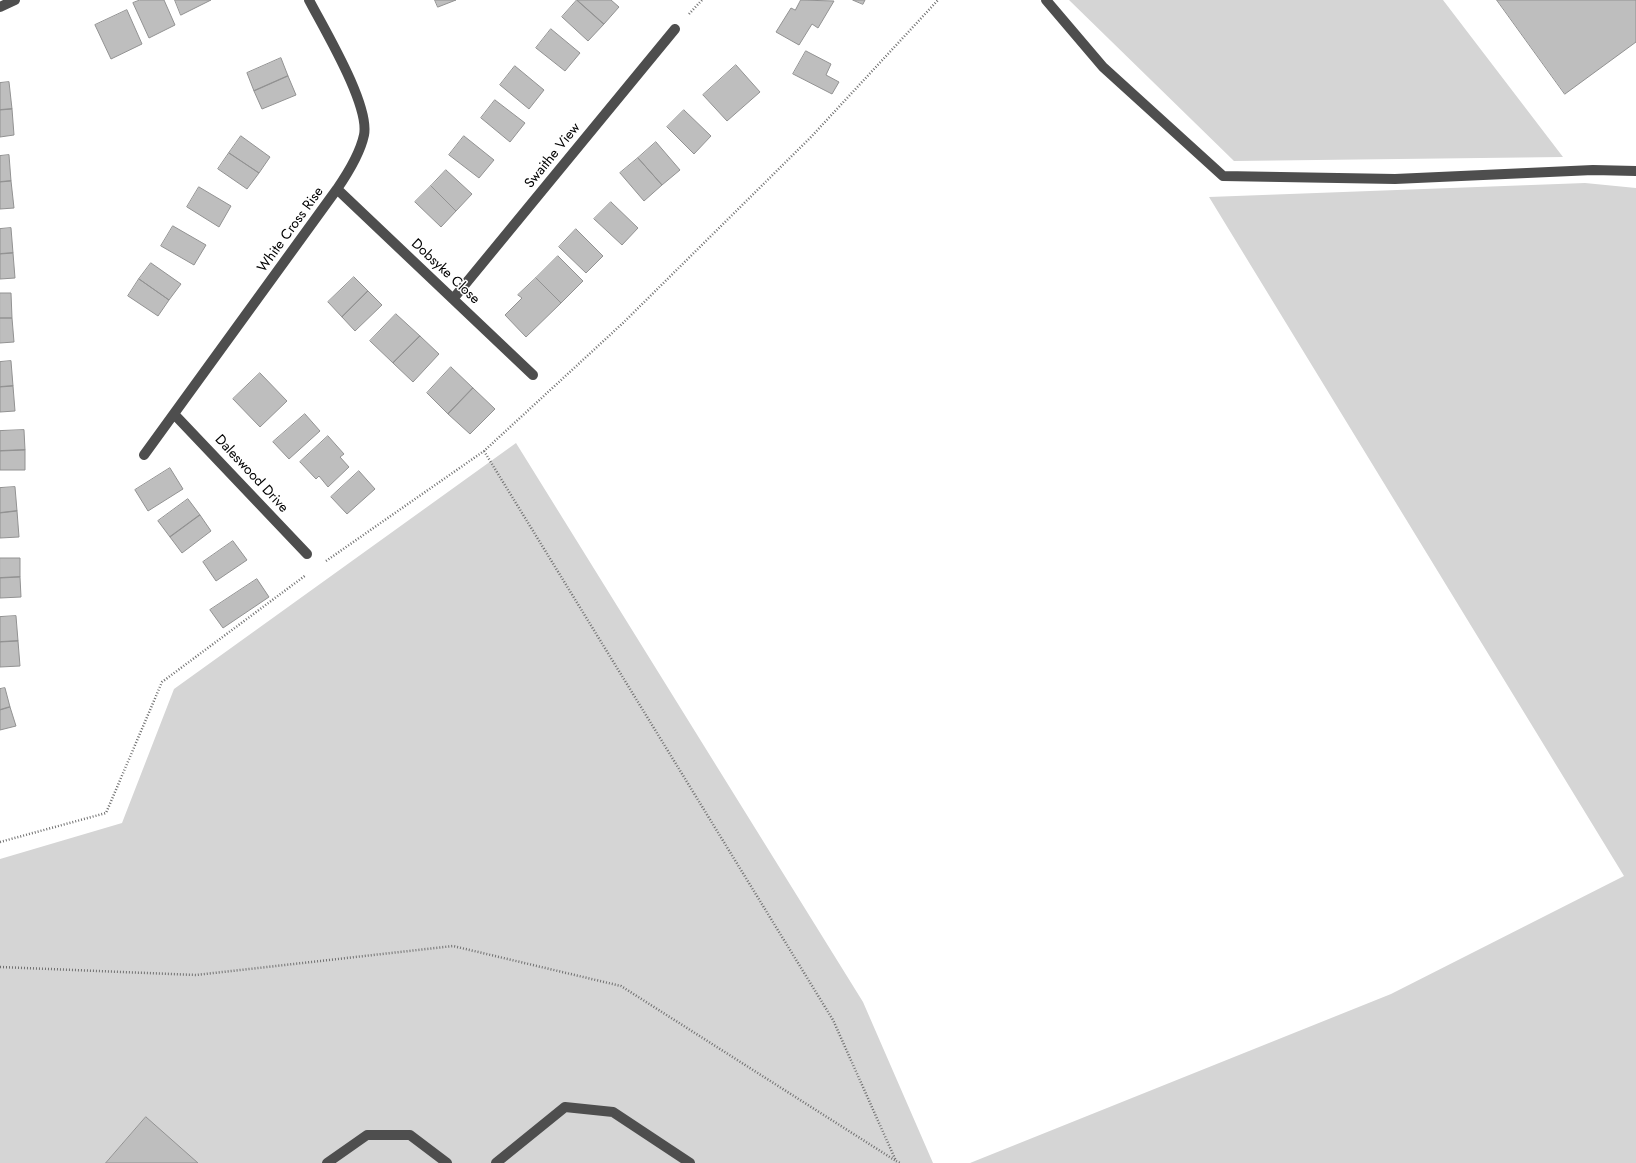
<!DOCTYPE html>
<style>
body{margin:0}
canvas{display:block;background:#fff}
</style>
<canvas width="1636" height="1163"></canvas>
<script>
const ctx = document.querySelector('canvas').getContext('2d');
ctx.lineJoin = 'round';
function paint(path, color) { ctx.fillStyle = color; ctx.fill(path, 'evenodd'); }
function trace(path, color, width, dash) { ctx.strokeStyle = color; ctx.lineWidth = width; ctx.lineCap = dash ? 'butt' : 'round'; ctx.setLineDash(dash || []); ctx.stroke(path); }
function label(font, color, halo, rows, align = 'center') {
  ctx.font = font + ' Jost,sans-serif'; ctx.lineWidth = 3; ctx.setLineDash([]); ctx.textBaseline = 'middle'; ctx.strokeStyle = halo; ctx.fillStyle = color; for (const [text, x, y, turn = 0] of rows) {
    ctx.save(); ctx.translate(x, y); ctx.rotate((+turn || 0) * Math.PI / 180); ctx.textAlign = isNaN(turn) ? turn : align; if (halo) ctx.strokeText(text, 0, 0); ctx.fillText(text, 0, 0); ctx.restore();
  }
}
paint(new Path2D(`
 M1069 0H1443L1563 157 1234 161Z
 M1585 183 1636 188V1163H970L1391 994 1624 876 1209 197Z
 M516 443 863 1002 933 1163H0V859L122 823 174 689Z`), '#d5d5d5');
const building = new Path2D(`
 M140 0H164L175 25 149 38 133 3Z
 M175 0H211L181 15Z
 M435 0H456L438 7Z
 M577 0 604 24 588 41 562 17Z
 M577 0H611L619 7 604 24Z
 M801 0 834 1 818 28 812 24 799 45 776 32 791 8 795 10Z
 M853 0H865L863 4Z
 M1497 0H1636V42L1565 94Z
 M127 10 142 44 111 59 95 25Z
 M551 29 580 53 565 71 536 48Z
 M806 51 831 64 826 75 839 82 832 94 793 74Z
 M281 58 288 76 254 91 247 73Z
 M736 65 760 92 727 121 703 95Z
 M515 66 544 90 529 109 500 85Z
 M288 76 296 95 262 109 254 91Z
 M9 82 12 109 0 110V83Z
 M495 100 525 123 510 142 481 118Z
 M12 109 14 135 0 137V110Z
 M684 110 711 136 694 154 667 127Z
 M241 136 270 157 259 173 229 153Z
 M464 136 494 160 479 178 449 155Z
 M656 142 680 170 662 185 638 158Z
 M229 153 259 173 247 189 218 169Z
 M9 155 11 181 0 182V156Z
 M638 158 662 185 644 201 620 173Z
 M446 170 472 194 456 211 431 186Z
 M11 181 14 208 0 209V182Z
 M431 186 456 211 441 227 415 202Z
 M199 187 231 206 219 227 187 207Z
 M611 202 638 228 622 245 594 219Z
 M173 226 206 245 194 265 161 246Z
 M11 228 13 253 0 254V229Z
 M576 229 603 256 586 273 559 247Z
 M13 253 15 278 0 279V254Z
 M558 256 583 281 561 303 536 278Z
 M151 263 181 284 169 300 139 279Z
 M354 277 368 291 342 317 328 302Z
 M536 278 561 303 526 337 505 315 522 298 518 295Z
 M139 279 169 300 158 316 128 296Z
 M368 291 382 305 355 331 342 317Z
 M0 293H11L12 318H0Z
 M396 314 420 336 393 363 370 341Z
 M0 318H12L14 342 0 343Z
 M420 336 439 354 413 382 393 363Z
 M11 361 13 386 0 387V362Z
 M451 367 473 388 448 414 427 393Z
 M260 373 287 401 260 427 233 399Z
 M13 386 15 411 0 412V387Z
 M473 388 495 409 470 434 448 414Z
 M305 414 320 431 289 459 273 442Z
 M24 430 25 450 0 451V431Z
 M328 436 344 454 340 457 349 467 328 487 319 476 316 479 300 462Z
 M25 450V470H0V451Z
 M170 468 183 489 148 511 135 490Z
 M359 471 375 489 347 514 331 497Z
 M15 487 17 511 0 513V488Z
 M188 499 200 515 170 537 158 521Z
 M17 511 19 537 0 538V513Z
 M200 515 211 531 182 553 170 537Z
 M233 541 247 560 216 581 203 562Z
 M0 558H20V577L0 578Z
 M20 577 21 597 0 598V578Z
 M257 579 269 597 223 628 210 610Z
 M16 616 18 641 0 642V617Z
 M18 641 20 666 0 667V642Z
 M5 688 10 707 0 710V689Z
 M10 707 16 726 0 730V710Z
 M146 1117 198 1163H106Z`);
paint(building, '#bebebe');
trace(building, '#929292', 1);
trace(new Path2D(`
 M689 14 702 0
 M484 451 833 1020 896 1161 900 1163
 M326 561 484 451 623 323 811 137 938 0
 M0 842 106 813 162 682 306 575
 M0 967 196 975 453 946 621 986 896 1161`), '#707070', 2.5, [1, 2]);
trace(new Path2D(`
 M1046 0 1103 67 1223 176 1395 179 1593 170 1636 171
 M0 7 15 0
 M337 189 533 375
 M453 299 675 29
 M174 414 307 554
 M144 455 337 189C348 173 360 154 364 135 370 105 324 29 309 0
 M327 1163 367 1135H410L447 1163
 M496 1163 565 1107 613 1112 690 1163`), '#4e4e4e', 10);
label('14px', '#000', '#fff', [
 ["Swaithe View",553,156,-51],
 ["White Cross Rise",291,230,-54],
 ["Dobsyke Close",445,272,43],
 ["Daleswood Drive",251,474,47]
]);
</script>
